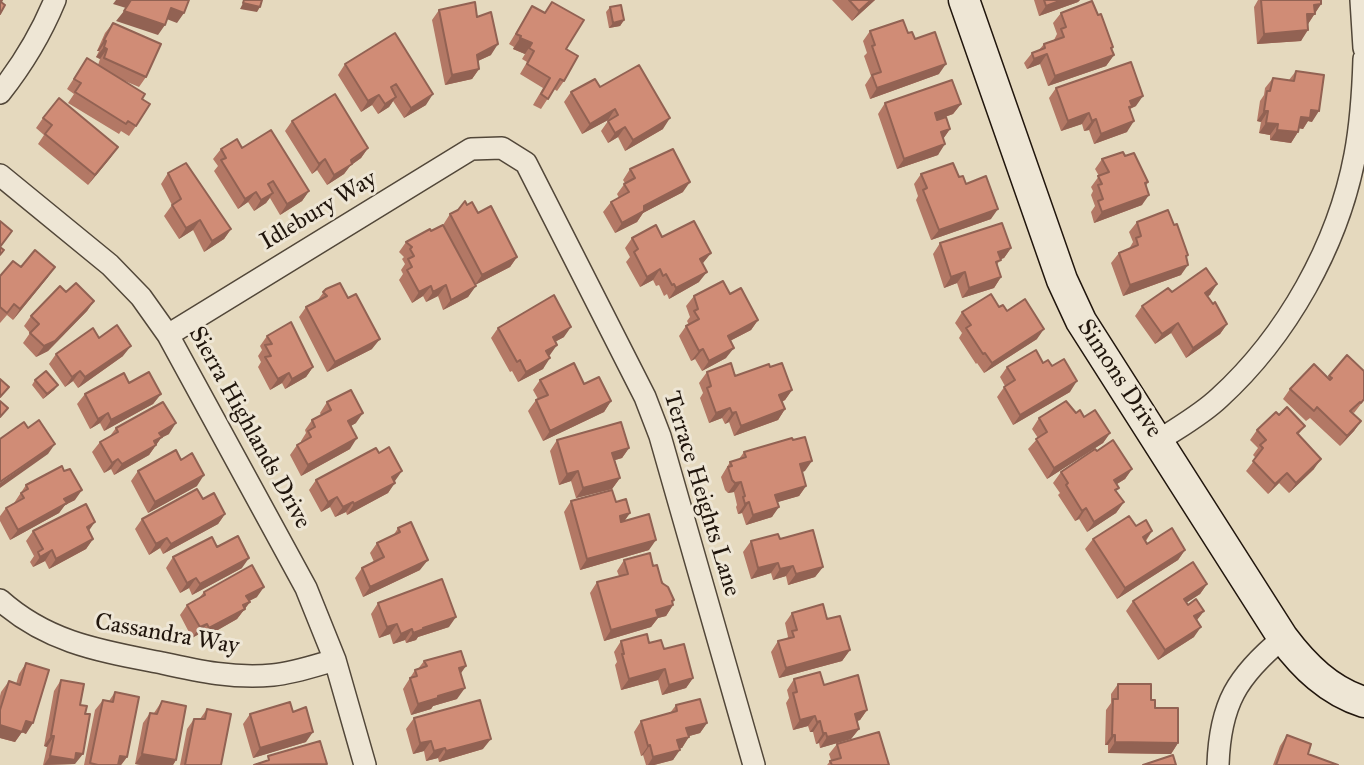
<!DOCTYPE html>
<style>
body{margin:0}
canvas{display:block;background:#e5d9be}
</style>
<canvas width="1364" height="765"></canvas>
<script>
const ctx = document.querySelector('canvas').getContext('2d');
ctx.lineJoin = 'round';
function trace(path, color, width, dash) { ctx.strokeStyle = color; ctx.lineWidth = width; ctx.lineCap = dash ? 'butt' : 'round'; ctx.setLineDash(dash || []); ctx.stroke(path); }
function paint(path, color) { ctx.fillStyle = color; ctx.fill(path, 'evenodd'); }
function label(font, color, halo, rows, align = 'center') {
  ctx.font = font + ' "IM FELL Great Primer",serif'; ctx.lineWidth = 6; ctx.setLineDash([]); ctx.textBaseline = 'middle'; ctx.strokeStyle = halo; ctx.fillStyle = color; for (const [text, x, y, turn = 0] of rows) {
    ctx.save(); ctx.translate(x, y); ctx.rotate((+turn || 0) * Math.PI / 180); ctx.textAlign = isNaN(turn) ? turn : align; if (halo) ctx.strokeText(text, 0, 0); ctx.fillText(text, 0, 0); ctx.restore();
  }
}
const street = new Path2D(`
 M1361 0 1364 48
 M0 93C23 64 41 34 55 0
 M0 175 110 265 141 297 168 335 306 588 335 660 365 765
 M168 335 471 149 502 148 526 163 645 397 660 436 754 765
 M1158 441C1179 427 1201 415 1219 398 1287 336 1338 245 1355 155 1361 123 1363 92 1364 59
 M0 600C48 643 101 651 162 663 198 671 235 679 273 675 294 673 314 666 335 660
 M1218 765C1220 704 1237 676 1283 638`);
const secondary = new Path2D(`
 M964 0 1062 280 1081 321 1283 638C1304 666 1329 691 1364 702`);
trace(street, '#524739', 24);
trace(secondary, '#21160d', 33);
trace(street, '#eee6d5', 21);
trace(secondary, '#eee6d5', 30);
paint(new Path2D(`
 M832 0H875L852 21Z
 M1034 0H1080L1078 2 1039 16Z
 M1258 0H1321V4L1308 24 1301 41 1257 44 1254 7Z
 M552 2 566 49 564 81 557 91 554 89 541 109 533 105 543 88 520 74 527 62 522 59 525 54 513 49 514 47 509 44 532 6 545 13Z
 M610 7 624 20 620 26 609 28 606 12Z
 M439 10 477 17 491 55 478 61 479 69 472 79 445 85 432 20Z
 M1061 13 1113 47 1112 49 1114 55 1106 66 1048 86 1040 64 1027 69 1024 63 1032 53 1039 50 1044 44 1054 40 1057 34 1053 23Z
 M113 23 146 77 139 87 118 78 142 99 136 126 129 136 121 131 119 134 68 103 74 94 67 89 87 58 98 65 100 59 96 57 99 51H97L105 33Z
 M870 31 908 33 915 39 939 74 870 99 865 85 871 76 864 56 867 53 863 41Z
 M395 33 426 105 404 118 393 101 389 107 378 114 372 105 361 112 338 75 345 64Z
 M1296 71 1312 122 1308 121 1303 129 1299 128 1298 132 1291 143 1270 140V135L1259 133 1261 122 1257 121 1260 101 1264 95 1265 88 1273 78 1289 80Z
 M600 87 663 129 625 151 618 137 608 143 601 131 608 121V120L582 134 564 102 571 92Z
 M1056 88 1136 106 1130 109 1127 132 1094 144 1089 130 1084 131 1082 124 1061 131 1049 98Z
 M885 103 961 104 953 114 937 120 950 129 943 139 938 155 897 169 878 114Z
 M43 118 111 157 88 185 38 144 44 135 36 128Z
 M292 121 368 148 361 158 350 166 344 174 327 185 317 170 312 174 285 131Z
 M242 148 309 191 302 201 280 215 270 198 266 203 254 211 248 202 238 209 214 171 218 166 213 159 221 149Z
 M1125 156 1148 182 1146 186 1142 205 1094 223 1091 212 1095 206 1091 195 1093 191 1091 187 1099 176 1095 169 1102 159Z
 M630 169 683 192 643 213 637 222 615 233 603 212 611 202 619 198 617 194 625 183 623 180Z
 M168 173 231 229 224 239 204 252 193 230 179 239 164 216 172 205 161 184Z
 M921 174 959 177 966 184 991 219 931 240 916 200 918 196 914 184Z
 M467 205 478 213 517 257 510 267 475 285 468 297 443 310 438 296 426 302 423 296 412 303 399 280 403 274 401 270 405 264 402 259 404 257 399 252 406 242 431 231 443 225 450 214Z
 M1137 222 1186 257 1181 275 1123 296 1111 263 1119 253 1129 249 1133 242 1129 232Z
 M632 238 711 253 702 264 699 282 669 299 667 294 664 296 659 285 656 286 653 280 640 287 626 262 630 257 625 248Z
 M940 243 1011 248 1004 258 1000 259 997 265 1001 277 994 288 962 298 957 283 944 288 933 254Z
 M21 267 48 277 13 320 7 315 0 323V276Z
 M1217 284 1208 296 1227 324 1220 334 1186 358 1171 333 1155 344 1135 316 1142 306 1172 292Z
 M326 289 372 349 327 372 299 317 306 307 317 301Z
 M66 292 94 301 87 311 48 351 36 357 23 343 30 333 24 326 31 316Z
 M730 294 758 320 751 330 730 341 726 358 702 371 695 359 691 361 679 336 686 326 689 325 687 321 690 317 686 306 694 296Z
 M999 307 1007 311 1037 339 984 373 977 363 976 364 959 338 962 333 955 323 962 312Z
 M498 328 564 337 555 342 543 369 518 382 512 371 510 372 491 338Z
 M267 336 313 367 306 377 285 389 282 383 270 390 258 367 261 362 258 356 262 350 260 346Z
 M99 338 123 356 78 388 73 381 65 387 49 364 56 354Z
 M1347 355 1364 371V400L1354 413 1352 412 1361 421 1354 431 1340 446 1310 418 1306 421 1283 399 1290 389 1328 378Z
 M1043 363 1052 366 1070 392 1013 425 997 397 1005 386 1000 377 1007 367Z
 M770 367 792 390 785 400 782 402 785 409 778 420 734 436 729 422 725 424 722 418 709 423 700 398 703 393 699 383 707 372 735 376Z
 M35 380 58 385 54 390 43 399 32 385Z
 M540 380 584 384 611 401 604 412 543 441 528 411 536 400 538 399 533 390Z
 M129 383 161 394 153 404 104 431 100 423 90 429 77 404 85 394Z
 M327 402 356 423 350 426V449L301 476 290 455 297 445 301 442V441L306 433 305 430 312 420 321 415 320 413Z
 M1076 413 1110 433 1103 443 1047 479 1028 449 1038 438 1032 429 1039 418Z
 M1279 415 1305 426 1298 435 1314 469 1289 493 1279 483 1268 494 1246 471 1256 458 1253 455 1258 448 1250 440 1257 430Z
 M116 428 169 434 161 438 149 455 114 475 111 469 104 473 92 452 100 442 110 436Z
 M557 440 629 448 622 458 615 460 620 478 612 489 576 498 571 481 559 485 550 451Z
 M1097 451 1132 469 1125 479 1117 484 1116 491 1124 502 1116 513 1087 532 1079 519 1075 521 1058 495 1060 493 1053 483 1061 472Z
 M744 452 805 471 802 472 806 486 799 496 777 502 772 517 746 525 742 513 738 514 736 507 737 505 734 492 728 493 725 490 721 477 730 462 739 459Z
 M64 471 75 500 65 505 59 513 10 540 0 521V516L6 508 14 503 26 485Z
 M138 471 197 486 148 513 131 481Z
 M316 480 395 481 388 493 347 515 346 512 335 517 330 507 321 512 309 490Z
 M571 501 616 502 630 513 624 521 649 550 580 570 564 512Z
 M225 514 218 524 163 554 160 548 149 555 135 529 142 519Z
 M1136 526 1152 531 1146 541 1147 544 1185 550 1178 560 1117 599 1085 549 1093 539Z
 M398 528 420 570 363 597 355 578 362 568 374 562 370 553 377 543 393 536Z
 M33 531H89L93 539 86 549 49 569 45 561 33 567 30 562 34 556 26 541Z
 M780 539 823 567 815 577 788 585 786 576 773 580 771 573 751 579 743 552 751 541Z
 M217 547 242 568 192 595 189 588 180 593 166 568 173 557Z
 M624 560 653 566 674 600 672 602 673 605 666 616 658 618 651 627 604 641 590 593 597 582 619 576 617 571Z
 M1207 584 1200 594 1186 603 1188 605 1204 611 1197 620 1194 637 1158 660 1126 611 1133 601Z
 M204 592 257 597 249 601 250 602 237 619 202 639 199 634 192 638 180 615 187 605 199 598Z
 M378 603 449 627 418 637 416 640 406 643 405 640 393 644 390 634 379 638 371 614Z
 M792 613 827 619 850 650 842 661 779 678 771 652 778 641 787 639 788 637 785 623Z
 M621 641 649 643 693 678 686 688 662 695 658 680 621 690 615 665 617 662 614 652Z
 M424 661 466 666 460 673 457 699 433 706 431 709 411 715 403 689 415 670 418 669Z
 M26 663V734L22 732 15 742 0 738V696L1 692 9 681 16 684 19 674Z
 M794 679 824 685 867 710 860 720 857 721 859 729 851 739 820 748 819 743 816 744 813 732H810L808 726 793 730 786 703 789 698 787 690Z
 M61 680 80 705 75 764 43 765 47 747 44 746 54 691Z
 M1118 684 1151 700 1155 708 1178 743 1171 754 1108 753V745H1105L1106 710 1111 703V694Z
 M115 692 127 757 121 765H84L95 710 103 700 109 701Z
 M162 701 176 760 173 765H141L135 764 143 723 150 713H154Z
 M676 705 707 723 700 733 689 736 682 748H679L673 760 654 765H646L643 755 641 756 634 732 641 721 670 713Z
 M207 709 221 765H180L187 729 194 719H200Z
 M293 712 306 742 253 758 243 724 250 714Z
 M414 718 483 749 439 762 438 758 426 761 424 751 413 754 406 729Z
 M1287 735 1308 754 1338 765H1273L1280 746Z
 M837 744 889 765H827L831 760 829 754Z`), '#b37865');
paint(new Path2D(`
 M116 0H131L126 8 113 4Z
 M871 0H875L852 21 859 11Z
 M1062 0H1080L1078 2 1039 16 1046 6Z
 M243 3 260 7 257 12 240 9Z
 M1321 4 1308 24 1300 25 1314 5Z
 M171 8 184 13 177 23 164 18Z
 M124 11 165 25 158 35 116 21Z
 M624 20 620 26 609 28 613 23Z
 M1308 30 1301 41 1257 44 1264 34Z
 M520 38 532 43 525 54 513 49Z
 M104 40 106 41 99 51H97Z
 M498 44 491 55 469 65 477 55Z
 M104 47 107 49 100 59 96 57Z
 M1047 54 1040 64 1027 69 1034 59Z
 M1114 55 1106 66 1048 86 1055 76Z
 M946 64 939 74 870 99 877 88Z
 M479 69 472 79 445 85 452 75Z
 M433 94 426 105 404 118 411 108Z
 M379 95 372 105 361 112 368 101Z
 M1143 96 1136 106 1129 109 1124 116 1130 101Z
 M396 97 389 107 378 114 385 104Z
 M961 104 953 114 927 123 935 113Z
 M615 109 608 120 582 134 590 124Z
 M1311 110 1319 111 1312 122 1308 121 1303 129 1293 127 1301 117Z
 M1264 111H1268L1261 122 1257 121Z
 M1089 113 1082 124 1061 131 1068 121Z
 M670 118 663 129 625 151 633 140Z
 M1096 119 1089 130 1084 131 1092 121Z
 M1134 121 1127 132 1094 144 1101 134Z
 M1266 123 1278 124 1270 135 1259 133Z
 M625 127 618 137 608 143 615 133Z
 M950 129 943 139 941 132Z
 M1277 130 1298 132 1291 143 1270 140Z
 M945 144 938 155 897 169 904 159Z
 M118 147 111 157 88 185 95 175Z
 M368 148 361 158 350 166 344 174 327 185 334 175Z
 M325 159 317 170 312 174 319 164Z
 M690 182 683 192 643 213 637 222 615 233 622 223 644 206Z
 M309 191 302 201 280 215 287 204Z
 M256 192 248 202 238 209 245 199Z
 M273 193 266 203 254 211 261 200Z
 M1149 195 1142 205 1094 223 1102 212Z
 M998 209 991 219 931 240 939 230Z
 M200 220 193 230 179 239 186 228Z
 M231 229 224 239 204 252 212 241Z
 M1011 248 1004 258 991 263 998 252Z
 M711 253 703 263 692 269 700 259Z
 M517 257 510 267 475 285 482 275Z
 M1188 265 1181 275 1123 296 1130 285Z
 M55 267 48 277 13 320 20 309Z
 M660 269 653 280 640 287 647 277Z
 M707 272 699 282 669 299 676 288Z
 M965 272 957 283 944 288 951 277Z
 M1001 277 994 288 962 298 969 288Z
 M1217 284 1210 295 1198 303 1205 293Z
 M446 285 438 296 426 302 433 292Z
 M431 286 423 296 412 303 419 292Z
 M476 286 468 297 443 310 451 300Z
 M94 301 87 311 48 351 36 357 44 346Z
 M758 320 751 330 720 346 728 336Z
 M1178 323 1171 333 1155 344 1162 334Z
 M1227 324 1220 334 1186 358 1193 348Z
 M571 327 564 337 545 347 553 337Z
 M1044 329 1037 339 984 373 992 363Z
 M380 339 372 349 327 372 335 362Z
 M557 345 550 355 539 361 546 351Z
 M131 346 123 356 78 388 85 377Z
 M734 348 726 358 702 371 709 361Z
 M703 349 695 359 691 361 699 351Z
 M550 358 543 369 518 382 526 372Z
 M313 367 306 377 285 389 292 379Z
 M80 371 73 381 65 387 72 377Z
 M289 373 282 383 270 390 278 379Z
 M1077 381 1070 392 1013 425 1020 415Z
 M58 385 54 390 43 399 47 394Z
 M792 390 785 400 772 405 779 395Z
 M161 394 153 404 104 431 111 420Z
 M611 401 604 412 543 441 550 431Z
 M730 408 722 418 709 423 716 413Z
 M785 409 778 420 734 436 741 426Z
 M736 412 729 422 725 424 732 413Z
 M108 413 100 423 90 429 98 419Z
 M363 413 356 423 341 432 348 421Z
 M1361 421 1354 431 1340 446 1347 436Z
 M176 423 169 434 161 438 149 455 114 475 122 464 159 433Z
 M1110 433 1103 443 1047 479 1054 468Z
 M357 438 350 449 301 476 308 465Z
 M55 444 48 454 0 488V483Z
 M629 448 622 458 605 463 612 453Z
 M118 459 111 469 104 473 112 463Z
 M1321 459 1314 469 1289 493 1296 483Z
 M812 461 805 471 792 475 800 464Z
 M1132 469 1125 479 1107 490 1114 480Z
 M402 471 395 481 384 487 392 477Z
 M578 471 571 481 559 485 567 474Z
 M1287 473 1279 483 1268 494 1275 484Z
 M204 475 197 486 148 513 155 502Z
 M620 478 612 489 576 498 583 488Z
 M741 482 734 492 728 493 735 483Z
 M395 483 388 493 347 515 354 504Z
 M806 486 799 496 768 505 775 495Z
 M82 490 75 500 65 505 59 513 10 540 18 530 64 499Z
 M337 497 330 507 321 512 328 502Z
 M353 502 346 512 335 517 343 507Z
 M749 502 742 513 738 514 745 504Z
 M1124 502 1116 513 1087 532 1094 522Z
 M779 507 772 517 746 525 753 515Z
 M1086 508 1079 519 1075 521 1082 511Z
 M630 513 623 523 612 526 620 516Z
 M225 514 218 524 163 554 171 544Z
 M95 522 88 532 87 527Z
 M1152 531 1145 541 1143 537Z
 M167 538 160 548 149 555 156 544Z
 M93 539 86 549 49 569 56 559Z
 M656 540 649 550 580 570 587 559Z
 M52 550 45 561 33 567 40 557Z
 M1185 550 1178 560 1117 599 1125 588Z
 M249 558 242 568 192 595 200 584Z
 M428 560 420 570 363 597 370 587Z
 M778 563 771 573 751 579 758 568Z
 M793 566 786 576 773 580 780 569Z
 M823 567 815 577 788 585 796 574Z
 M196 578 189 588 180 593 187 583Z
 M1207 584 1200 594 1177 609 1184 599Z
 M264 587 257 597 239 606 246 596Z
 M674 600 670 606 673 605 666 616 658 618 651 627 604 641 611 630 656 610Z
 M250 602 237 619 202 639 209 628Z
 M1204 611 1196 621 1194 616Z
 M456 617 449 627 418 637 416 640 406 643 413 633 423 628Z
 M207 624 199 634 192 638 200 627Z
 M397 624 390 634 379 638 387 627Z
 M1201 627 1194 637 1158 660 1165 650Z
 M412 629 405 640 393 644 401 634Z
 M850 650 842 661 779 678 786 668Z
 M466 666 459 676V668Z
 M665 669 658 680 621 690 629 679Z
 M693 678 686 688 662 695 669 685Z
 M465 688 457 699 433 706 431 709 411 715 418 704 438 696Z
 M867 710 860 720 847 724 855 714Z
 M815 716 808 726 793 730 800 720Z
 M26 721 33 723 26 734 22 732 15 742 0 738V725Z
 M820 721 813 732H810L817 722Z
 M707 723 700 733 679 739 686 728Z
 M859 729 851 739 820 748 827 737Z
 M313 732 306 742 253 758 260 748Z
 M823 733H826L819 743 816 744Z
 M1112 735H1115L1108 745H1105Z
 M51 736H54L47 747 44 746Z
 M689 737 682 748 670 751 677 740Z
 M491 739 483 749 439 762 446 751Z
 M431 741 424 751 413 754 420 743Z
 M1115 742 1178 743 1171 754 1108 753Z
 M650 745 643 755 641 756 648 746Z
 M445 748 438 758 426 761 434 751Z
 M680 750 673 760 654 765H648L653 757Z
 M76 753 83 754 75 764 44 765 50 756Z
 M142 754 176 760 173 765H141L135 764Z
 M120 756 127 757 121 765H113Z`), '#926253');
const building = new Path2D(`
 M0 0H2L1 2 5 5 0 14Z
 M131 0H189L184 13 171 8 165 25 124 11Z
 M244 0H262L260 7 243 3Z
 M849 0H871L859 11Z
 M1044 0H1062L1046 6Z
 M1261 0H1321V4L1314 5 1315 14H1307L1308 30 1264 34Z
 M1092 1 1098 15 1101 14 1113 47 1111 48 1114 55 1055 76 1047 54 1034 59 1032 53 1045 48 1044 44 1064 37 1061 29 1066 27 1061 13Z
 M475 2 477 17 491 12 498 44 477 55 479 69 452 75 439 10Z
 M552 2 584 20 566 49 578 56 564 81 560 79 548 99 541 94 550 78 527 64 534 51 529 48 532 43 520 38 521 36 516 34 532 6 545 13Z
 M621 5 624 20 613 23 610 7Z
 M903 20 908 33 912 32 915 39 935 32 946 64 877 88 872 75 881 72 872 46 875 45 870 31Z
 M113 23 161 44 146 77 104 58 107 49 104 47 106 41 104 40Z
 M395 33 433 94 411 108 396 84 391 87 396 97 385 104 379 95 368 101 345 64Z
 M87 58 145 94 142 99 150 104 136 126 128 121 126 124 75 92 81 83 74 79Z
 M1131 62 1143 96 1130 101 1132 106 1129 107 1134 121 1101 134 1096 119 1092 121 1089 113 1068 121 1056 88Z
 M639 65 670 118 633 140 625 127 615 133 608 121 618 115 615 109 590 124 571 92 595 79 600 87Z
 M1296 71 1324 75 1319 111 1311 110 1310 118 1301 117 1298 132 1277 130 1278 124 1266 123 1268 111H1264L1267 91H1270L1273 78 1294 81Z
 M952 80 961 104 935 113 937 120 946 117 950 129 941 132 945 144 904 159 885 103Z
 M335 94 368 148 351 160 352 164 334 175 325 159 319 164 292 121Z
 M59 98 118 147 95 175 45 134 52 125 43 118Z
 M271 130 309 191 287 204 273 181 268 184 273 193 261 200 256 192 245 199 221 160 226 158 221 149 237 139 242 148Z
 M673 149 690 182 644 206V211L622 223 611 202 629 192 624 184 635 178 630 169Z
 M1123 152 1125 156 1134 153 1148 182 1145 183 1149 195 1102 212 1098 201 1103 199 1098 185 1102 184 1098 176 1109 172 1102 159Z
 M186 163 231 229 212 241 200 220 186 228 172 205 181 199 168 173Z
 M953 163 959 177 963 176 966 184 986 176 998 209 939 230 923 190 927 188 921 174Z
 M465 201 467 205 472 202 478 213 491 206 517 257 482 275 450 214 458 210Z
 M1168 210 1174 225 1177 224 1188 255 1186 256 1188 265 1130 285 1119 253 1138 245 1136 238 1141 236 1137 222Z
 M0 221 12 231 0 247 4 250 0 255Z
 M694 221 711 253 700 259 707 272 676 288 674 284 672 285 666 274 663 276 660 269 647 277 634 252 638 249 632 238 656 225 662 237Z
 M1002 223 1011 248 998 252 1001 260 996 262 1001 277 969 288 965 272 951 277 940 243Z
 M443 225 476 286 451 300 446 285 433 292 431 286 419 292 407 270 412 267 408 259 414 256 410 249 412 247 406 242 430 229 431 231Z
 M35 250 55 267 20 309 14 304 7 313 0 307V276L13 261 21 267Z
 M1206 268 1217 284 1205 293 1213 304 1215 302 1227 324 1193 348 1178 323 1162 334 1142 306 1168 288 1172 292Z
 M723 281 730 294 741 288 758 320 728 336 734 348 709 361 703 349 699 351 686 326 699 319 694 311 698 309 694 296Z
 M76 283 94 301 55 341 44 346 30 333 39 324 31 316 60 286 66 292Z
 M340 283 348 298 356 294 380 339 335 362 306 307 327 296 323 292 326 289Z
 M991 294 999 307 1003 305 1007 311 1025 299 1044 329 992 363 985 353 983 354 966 328 971 325 962 312Z
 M554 295 571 327 553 337 557 345 546 351 550 358 526 372 520 360 517 362 498 328Z
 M291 322 313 367 292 379 289 373 278 379 265 357 271 356 265 345 272 344 267 336Z
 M117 325 131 346 85 377 80 371 72 377 56 354 93 328 99 338Z
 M1036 350 1043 363 1048 360 1052 366 1064 359 1077 381 1020 415 1004 387 1015 380 1007 367Z
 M1347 355 1364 371V399L1361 403 1360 402 1350 411 1361 421 1347 436 1317 407 1314 411 1290 389 1314 364 1330 380 1332 378 1329 376Z
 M574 363 584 384 599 377 611 401 550 431 536 400 548 395 540 380Z
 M731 363 735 376 769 364 770 367 782 363 792 390 779 395 785 409 741 426 736 412 732 413 730 408 716 413 707 388 711 386 707 372Z
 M46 371 58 385 47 394 35 380Z
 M149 372 161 394 111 420 108 413 98 419 85 394 124 373 129 383Z
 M0 379 9 387 0 397Z
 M351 390 363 413 348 421 357 438 308 465 297 445 311 437 308 431 315 427 312 420 331 410 327 402Z
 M0 401 8 408 0 417Z
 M1066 401 1076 413 1080 410 1084 417 1095 410 1110 433 1054 468 1036 439 1047 432 1039 418Z
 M163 402 176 423 159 433 162 437 154 441 156 445 122 464 118 459 112 463 100 442 118 432 116 428Z
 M1287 407 1305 426 1297 433 1321 459 1296 483 1287 473 1275 484 1253 461 1263 448 1260 445 1266 440 1257 430 1276 412 1279 415Z
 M39 420 55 444 0 482V439L24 422 28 428Z
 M621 422 629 448 612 453 620 478 583 488 578 471 567 474 557 440Z
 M805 437 812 461 800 464 806 486 775 495 779 507 753 515 749 502 745 504 743 497 745 496 741 482 735 483 732 480 728 467 732 466 730 462 746 457 744 452 792 438 793 440Z
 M1113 440 1132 469 1114 480 1119 488 1115 490 1124 502 1094 522 1086 508 1082 511 1066 485 1068 483 1061 472 1095 449 1097 451Z
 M389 447 402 471 392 477 395 483 354 504 353 502 343 507 337 497 328 502 316 480 376 448 379 453Z
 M176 450 181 460 192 453 204 475 155 502 138 471Z
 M62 466 64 471 70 469 82 490 64 499 67 503 18 530 6 508 24 498 21 493 28 489 26 485Z
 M197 489 203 499 214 493 225 514 171 544 167 538 156 544 142 519Z
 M612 490 616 502 626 499 630 513 620 516 621 522 649 514 656 540 587 559 571 501Z
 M86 504 95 522 87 527 93 539 56 559 52 550 40 557 38 552 43 549 33 531Z
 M1129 516 1136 526 1146 520 1152 531 1143 537 1147 544 1172 528 1185 550 1125 588 1093 539Z
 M411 522 428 560 370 587 362 568 384 557 377 543 400 532 398 528Z
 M813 530 823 567 796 574 793 566 780 569 778 563 758 568 751 541 778 534 780 539Z
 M238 536 249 558 200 584 196 578 187 583 173 557 212 537 217 547Z
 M650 553 653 566 657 565 662 583 668 587 674 600 672 601 673 605 656 610 658 617 611 630 597 582 628 574 624 560Z
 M1193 562 1207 584 1184 599 1188 605 1196 599 1204 611 1194 616 1201 627 1165 650 1133 601Z
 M252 565 264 587 246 596 250 602 243 605 245 609 209 628 207 624 200 627 187 605 205 595 204 592Z
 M442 579 456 617 423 628 424 629 413 633 412 629 401 634 397 624 387 627 378 603Z
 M823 604 827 619 840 616 850 650 786 668 778 641 794 637 792 631 797 630 792 613Z
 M647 634 649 643 661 640 664 649 684 644 693 678 669 685 665 669 629 679 622 654H624L621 641Z
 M461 651 466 666 459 668 465 688 438 696V698L418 704 410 678 417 676 415 670 427 666 424 661Z
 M26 663 49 670 33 723 26 721 22 732 0 725V710L9 681 20 685Z
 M820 672 824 685 858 675 867 710 855 714 859 729 827 737 826 733H823L820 721 817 722 815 716 800 720 793 693 797 692 794 679Z
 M61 680 84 684 80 705 87 706 85 714H90L83 754 76 753 75 760 50 756 54 736H51Z
 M1118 684H1151V700H1155V708H1178V743L1115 742V735H1112L1113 699H1118Z
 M115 692 139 697 127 757 120 756 118 765H98L90 763 103 700 113 702Z
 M700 699 707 723 686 728 689 737 677 740 680 750 653 757 650 745 648 746 641 721 677 711 676 705Z
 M480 700 491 739 446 751 445 748 434 751 431 741 420 743 414 718Z
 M162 701 186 706 176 760 142 754 150 713 157 714Z
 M290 702 293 712 306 707 313 732 260 748 250 714Z
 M207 709 231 714 221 765H185L194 719H205Z
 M879 732 889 765H832L830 761 841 758 837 744Z
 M1287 735 1311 744 1308 754 1338 765H1276Z
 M320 741 327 764 254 765 269 760 268 756Z
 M1173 755 1176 765H1143Z`);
paint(building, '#d08c76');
trace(building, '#926253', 2);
label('24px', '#21160d', '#eee6d5', [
 ["Idlebury Way",319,211,-31],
 ["Simons Drive",1119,379,57],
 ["Sierra Highlands Drive",249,428,61],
 ["Terrace Heights Lane",701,494,73],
 ["Cassandra Way",167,635,10]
]);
</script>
